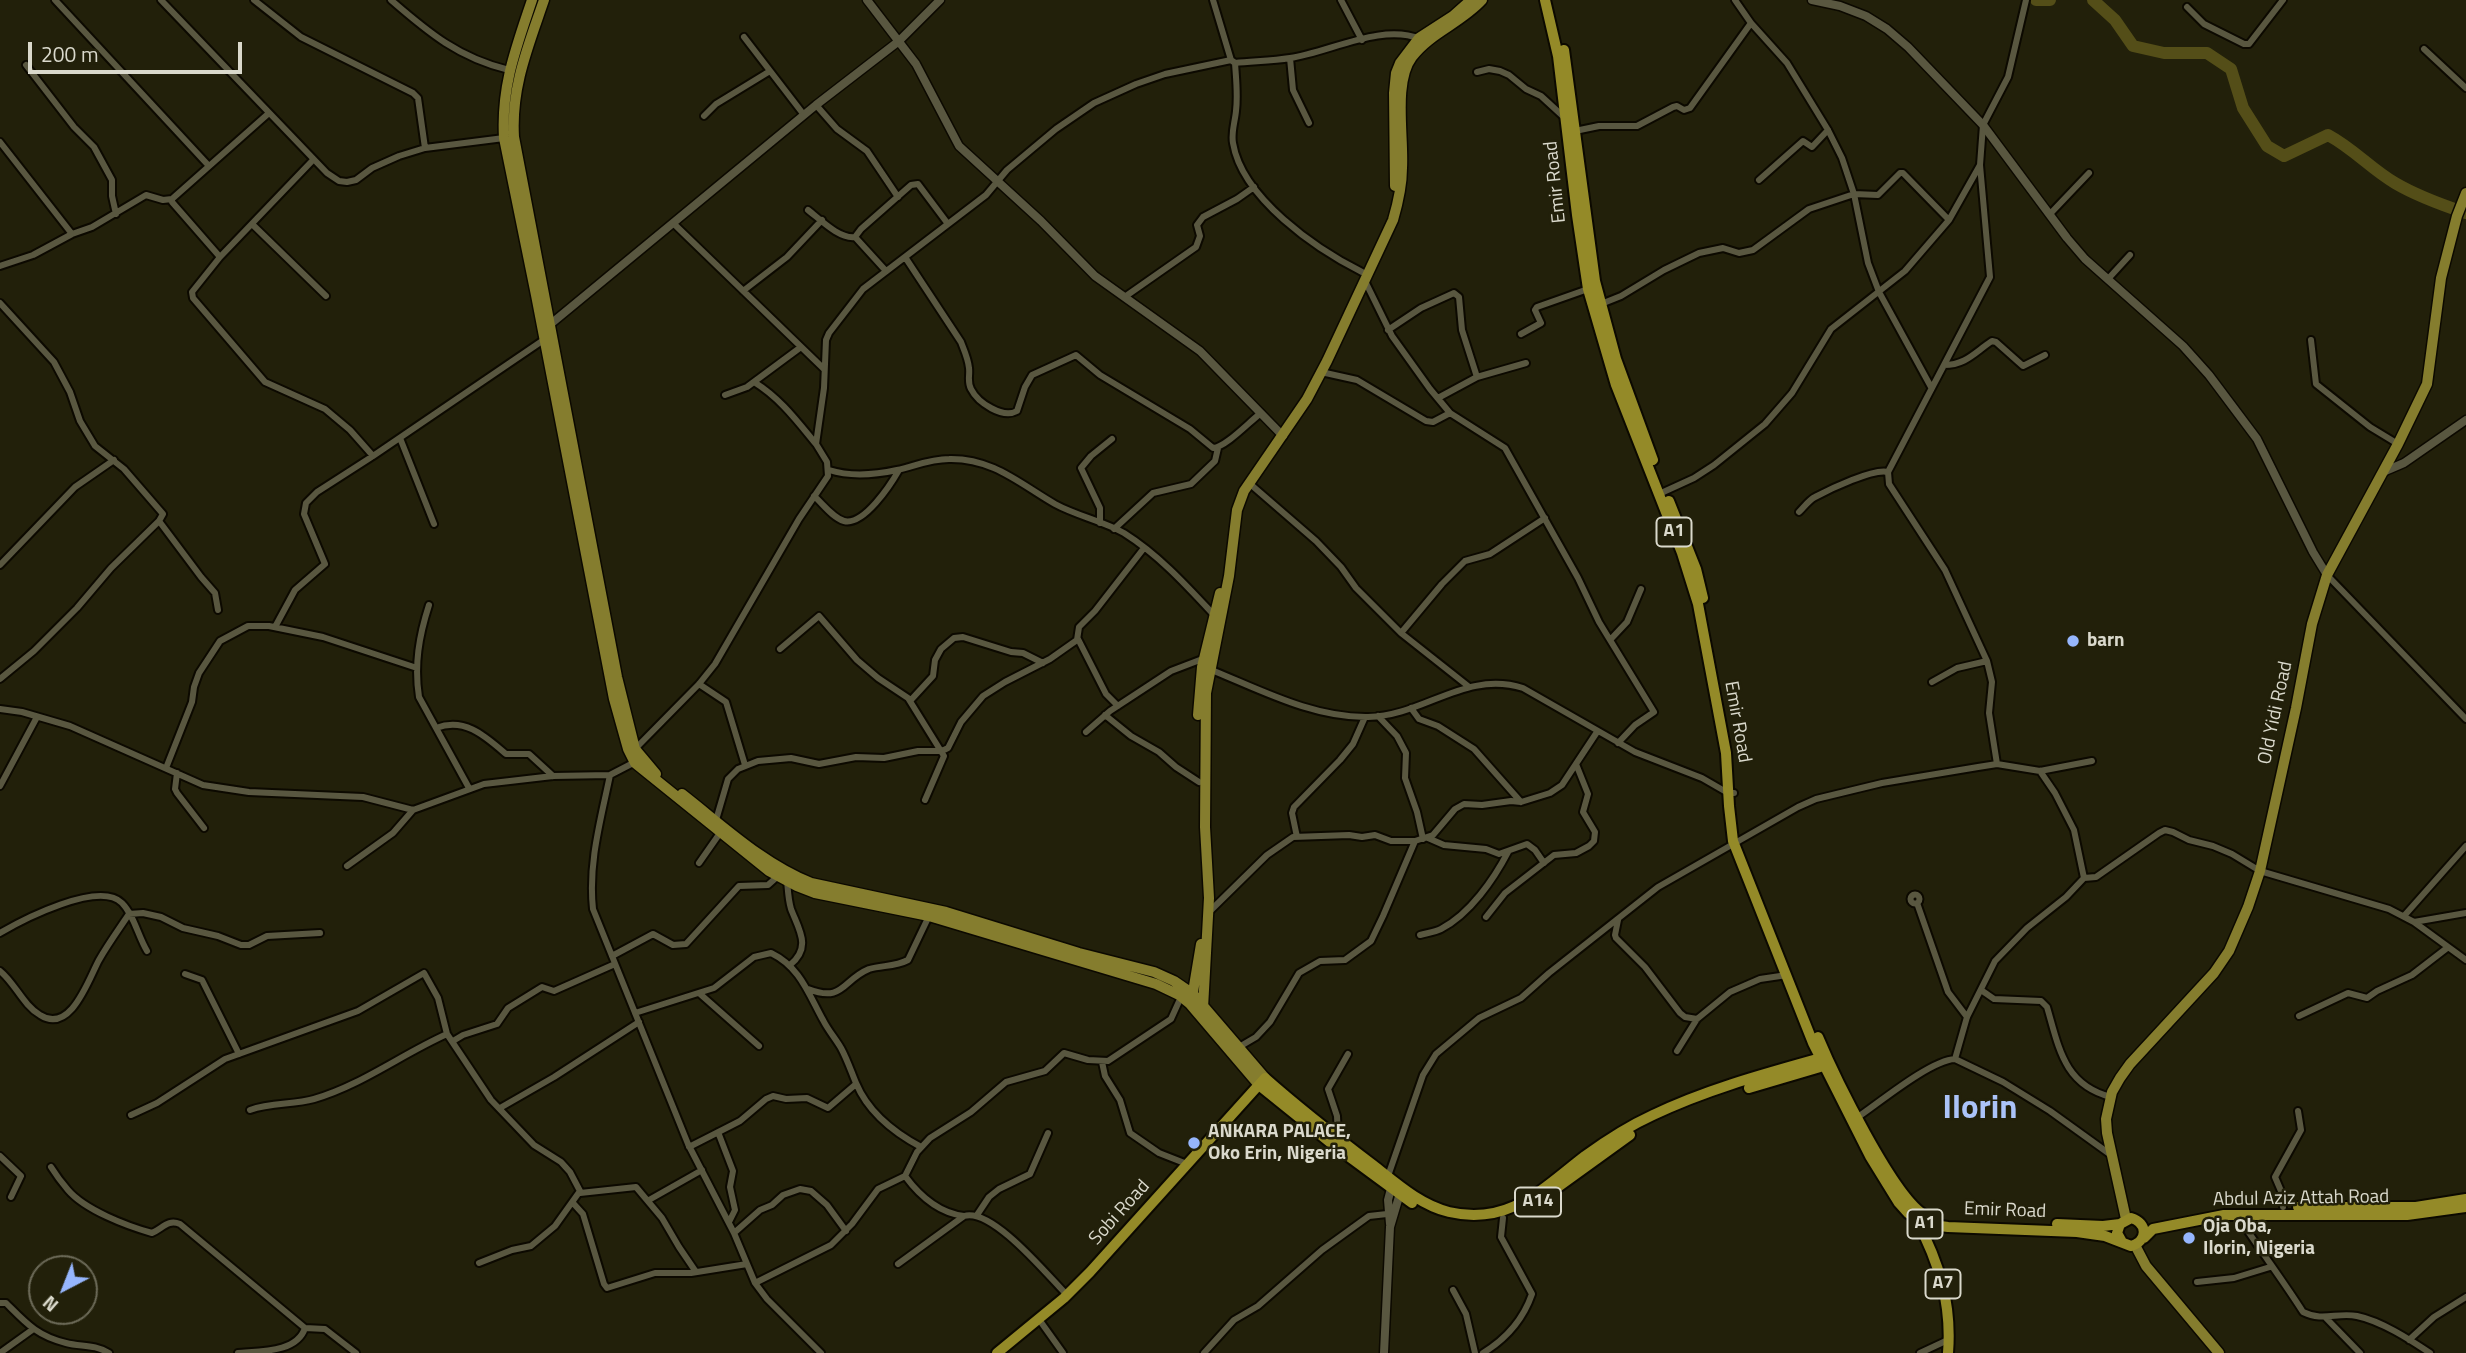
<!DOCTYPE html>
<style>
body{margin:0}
#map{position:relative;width:2466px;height:1353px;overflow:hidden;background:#22200a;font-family:"Titillium Web",sans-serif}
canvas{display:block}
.north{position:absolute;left:28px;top:1255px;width:70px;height:70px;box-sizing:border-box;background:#22200a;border:2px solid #6c6a58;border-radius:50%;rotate:222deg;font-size:19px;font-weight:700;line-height:28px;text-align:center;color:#dad9cc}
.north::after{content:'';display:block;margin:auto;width:24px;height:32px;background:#96b6fd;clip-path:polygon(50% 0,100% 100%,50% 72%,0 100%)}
.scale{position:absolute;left:28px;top:42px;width:214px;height:32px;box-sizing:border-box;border:4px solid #dad9cc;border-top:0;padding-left:9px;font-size:21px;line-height:24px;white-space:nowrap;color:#dad9cc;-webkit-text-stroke:5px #22200a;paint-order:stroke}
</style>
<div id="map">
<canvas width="2466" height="1353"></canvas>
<div class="north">N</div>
<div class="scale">200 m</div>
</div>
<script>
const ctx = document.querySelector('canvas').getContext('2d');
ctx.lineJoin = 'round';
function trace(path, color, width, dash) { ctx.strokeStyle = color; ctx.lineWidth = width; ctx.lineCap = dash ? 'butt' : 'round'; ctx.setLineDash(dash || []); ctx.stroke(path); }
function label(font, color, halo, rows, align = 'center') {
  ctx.font = font + ' "Titillium Web",sans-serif'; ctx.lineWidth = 5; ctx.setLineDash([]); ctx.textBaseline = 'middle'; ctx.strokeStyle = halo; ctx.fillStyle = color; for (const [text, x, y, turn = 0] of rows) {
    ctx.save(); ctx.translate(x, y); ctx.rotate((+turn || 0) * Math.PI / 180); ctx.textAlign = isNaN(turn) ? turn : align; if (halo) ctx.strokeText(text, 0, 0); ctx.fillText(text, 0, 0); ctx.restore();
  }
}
trace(new Path2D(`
 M2036 0H2050
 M2093 0 2115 20 2133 46 2164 53H2207L2231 69 2243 108 2267 146 2284 156 2328 135C2354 149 2371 169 2395 183 2417 196 2442 205 2466 213`), '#544e18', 12);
const minor = new Path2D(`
 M55 0 209 166
 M161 0 327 173 339 181 347 182 356 180 372 168 399 156 425 148 504 138
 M254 0 301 37 413 93 418 98 425 148
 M391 0C429 33 459 58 509 70
 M1213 0 1231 60
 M1341 0 1362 40
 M1735 0 1751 23 1787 63 1828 130 1842 158 1854 194 1868 263 1879 292 1931 387
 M2187 7 2204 24 2244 44H2249L2283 0
 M744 37 804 115
 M2424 49 2466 88
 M1290 58 1293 90 1309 123
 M1235 63C1236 78 1238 95 1236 111 1235 122 1231 132 1233 143 1242 198 1316 249 1362 272
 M26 65 74 127 94 147 112 180V196L116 214
 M1477 72 1489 69 1500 71 1509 75 1526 89 1541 96 1565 118
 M816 105 837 129 867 151 898 197
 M704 116 716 104 770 71
 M1575 131 1599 126H1637L1673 107 1677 106 1684 110 1690 108 1751 23
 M0 142 72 234
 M313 160 220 257 192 292 193 298 265 382 325 409 350 430 373 456
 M1980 165 1990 277 1888 472 1889 484 1945 570 1987 661 1992 682 1989 713 1997 764
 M1759 180 1803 141 1812 147 1828 130
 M808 210C821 220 839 239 855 237
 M2050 214 2089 173
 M673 223 824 369
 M252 224 326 296
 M220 257 172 202V199L269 113
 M905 257 961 342C964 350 968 358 969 368 970 375 967 382 971 389 978 403 1003 419 1017 411L1025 387 1032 375 1076 355 1100 375 1190 429 1213 448C1226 447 1249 422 1261 413
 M0 266 33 255 72 234 92 227 146 195 163 200 172 199
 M886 271 855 237 861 229 911 185 918 184 948 224
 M2108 279 2130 255
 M1365 281 1392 336 1430 389 1450 413 1505 448 1578 578 1599 622 1654 712 1635 725 1618 743
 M743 291 787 257 822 220
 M1126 296 1196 247 1200 236 1197 225 1203 217 1237 199 1254 187
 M0 303 54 362 70 392 80 421 95 446 124 469 163 514 159 521 111 568 77 608 34 651 0 679
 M1601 304 1621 296 1664 270 1699 253 1723 248 1739 253 1753 250 1809 209 1854 194 1878 195 1900 173H1903L1949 220
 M1388 330 1421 308 1454 293 1459 297 1462 330 1477 377
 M1521 334 1541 323 1535 310 1537 307 1588 289
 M2311 340 2316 384 2370 427 2398 444
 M1944 365C1966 365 1975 352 1992 341L1996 342 2023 366 2045 355
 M1321 372 1357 380 1426 421 1433 422 1450 413
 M754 382C780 398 797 421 816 444
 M725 395 747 387 801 347
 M1438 398 1477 377 1526 363
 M400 438 434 524
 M829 470C851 477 874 475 897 470 915 466 930 459 949 459 993 458 1020 484 1055 504 1077 516 1103 521 1124 533 1159 555 1187 586 1215 616
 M1249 483 1316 541 1341 567 1356 588 1401 633 1468 686
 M1659 494 1694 478 1714 465 1765 424 1792 393 1831 329 1905 271 1949 220 1980 165 1983 125 2008 77 2026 0
 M814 496C823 504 833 518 844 521 864 526 891 484 899 470
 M1799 512C1804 507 1809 500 1815 497 1830 489 1874 468 1888 472
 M159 521 201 577 215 593 218 610
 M1100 523V508L1081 468 1091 456 1112 439
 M1114 529 1153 493 1191 484 1215 461 1218 448
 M0 565 75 487 114 460
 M2327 575 2466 719
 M429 605C419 636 414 665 419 697L469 788
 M275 627 295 590 325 564 304 514 306 503 317 492 373 456 545 339
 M1401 633 1442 584 1465 561 1490 554 1545 518
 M1078 639 1106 694 1118 706
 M1611 639 1627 622 1641 589
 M780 649 819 616 857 660 878 678 908 698 944 756 925 800
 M1209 669C1259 689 1312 718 1368 717 1424 716 1465 670 1523 688L1635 752 1702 778 1728 793H1734
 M1932 682 1957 668 1987 661
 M699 684 726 702 745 765
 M910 701 933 676 935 660 941 649 954 638 963 637 1011 652 1023 653 1043 663
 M1411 708 1419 719 1438 726 1474 749 1521 802
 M0 709 22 712 70 726 203 785 249 792 363 797 413 810 484 784 553 776 610 775 637 761
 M1105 715 1131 736 1159 752 1176 767 1199 782
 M1378 716 1397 736 1406 753 1405 778 1417 812 1423 839
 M436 728C465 717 485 736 506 754H529L553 776
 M1086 732 1110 711 1171 671 1205 658
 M635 749 699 684 715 664 799 519 828 476 827 462 816 444 824 388 826 340 829 333 863 289 986 195 1007 170 1056 129 1094 103 1136 84 1165 74 1231 60 1235 63C1253 61 1272 61 1290 58 1330 52 1382 23 1420 39
 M166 768 192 702 194 687 199 673 220 641 248 626H269L323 637 417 668
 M177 773 175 789 177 793 204 828
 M610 775C601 819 588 863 593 909L688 1144 734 1233 755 1283 767 1299 821 1353
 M0 786 37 717
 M716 820 728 779 738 769 758 761 791 758 819 764 856 757 884 758 918 751H942L948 748 961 722 983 696 1005 682 1050 659 1077 640 1079 627 1095 611 1144 548
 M1297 837 1292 813 1294 807 1340 760 1353 744 1365 717
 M1428 838 1444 845 1486 849 1499 854 1527 844 1535 850 1544 863
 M699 863 720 833
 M347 866 393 833 413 810
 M2084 878 2096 877 2159 833 2165 830 2173 832 2189 840 2213 846 2232 854 2260 871 2389 909 2414 922 2466 960
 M787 880C788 890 788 899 791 909 799 930 812 947 790 965
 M1910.5 899a4.5 4.5 0 1 1 9 0a4.5 4.5 0 1 1-9 0Z
 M1917 903 1948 992 1967 1017
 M1209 912 1267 855 1293 837 1349 835 1362 837 1375 835 1391 841H1415L1433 835 1455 809 1464 804 1482 805 1511 801 1521 802 1550 793 1562 785 1597 732
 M2404 916 2466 846
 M1486 917 1505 893 1554 855 1576 853 1589 846 1594 841 1595 832 1583 812 1588 794 1576 764
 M1618 920 1615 935 1616 938 1645 967 1680 1013 1685 1017 1697 1019
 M2414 922 2466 913
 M0 933C22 920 99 880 122 903 134 915 138 936 147 951
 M1420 935C1427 933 1435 932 1441 929 1470 914 1494 879 1508 852
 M612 956 653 934 673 945 686 944 739 886 768 885 778 876
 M0 971C15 983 23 1005 40 1015 71 1035 89 978 99 960 108 944 119 929 129 914L143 913 161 917 183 928 218 936 241 945H249L267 936 320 933
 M185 974 202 980 239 1054
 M808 989C844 1003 842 980 869 969 882 965 895 967 908 960L929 916
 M1981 990 1994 999 2041 1001 2047 1007C2059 1048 2064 1085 2111 1097
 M699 993 759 1046
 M635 1013 714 988 754 957 771 953C800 967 808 993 823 1020 828 1030 835 1038 841 1048 847 1059 851 1071 856 1083 868 1112 893 1132 921 1147
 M2299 1016 2348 993 2367 998 2377 991 2412 975 2447 948
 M453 1041 463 1035 497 1024 508 1008 542 987 554 991 615 964
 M1239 1047 1256 1037 1270 1022 1299 973 1320 961 1345 960 1371 941 1383 916 1415 841
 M1677 1051 1697 1019 1730 992 1760 979 1787 975
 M1955 1059 1967 1017 1995 961 2027 928 2066 897 2084 878 2074 830 2055 793 2040 771
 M1102 1062 1105 1076 1120 1100 1130 1133 1159 1153 1187 1164
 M500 1108 554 1077 639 1022
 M250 1110C271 1102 293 1105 314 1099 362 1085 402 1054 447 1034
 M131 1115 157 1103 225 1059 358 1011 424 973 438 998 447 1034 491 1100 534 1145 561 1162 570 1172 580 1191 555 1226 531 1246 512 1250 479 1263
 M1858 1117C1880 1102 1931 1060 1955 1059L2003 1082 2050 1111 2111 1155
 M718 1132 733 1171 730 1187 735 1210 729 1222
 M1338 1137 1337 1116 1328 1089 1348 1054
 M689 1147 740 1121 766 1099 773 1096 786 1099 807 1098 828 1108 856 1084
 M0 1156 21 1176 11 1197
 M51 1167C56 1175 62 1183 68 1190 85 1210 127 1226 152 1233 163 1228 168 1219 180 1224L305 1328 325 1329 356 1353
 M905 1176C919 1195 939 1213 964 1216
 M1388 1176 1423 1075 1436 1054 1479 1018 1521 998 1549 973 1658 887 1798 807 1816 799 1882 783 1978 767 1997 764 2040 771 2092 761
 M580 1193 636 1187 662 1218 679 1247 696 1272
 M649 1200 702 1170
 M573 1203 583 1214 604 1284 607 1288 655 1273H691L747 1264
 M2283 1207 2281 1191 2275 1177 2301 1130 2298 1111
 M977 1215 989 1197 999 1189 1030 1174 1048 1133
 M2238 1216C2259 1249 2282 1279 2303 1312 2323 1322 2337 1312 2357 1316 2381 1321 2409 1339 2430 1353
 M734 1233 760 1210 772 1205 783 1195 800 1189 811 1191 827 1205 846 1231
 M898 1264 964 1216C992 1207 1048 1276 1067 1295
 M2197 1282 2234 1278 2270 1267
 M755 1283 831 1245 852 1224 878 1189 905 1176 917 1152 930 1138 971 1112 1006 1082 1045 1071 1064 1053 1088 1060 1108 1061 1171 1019 1181 997
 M1453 1290 1466 1314 1475 1353
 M0 1303H6C26 1323 37 1336 66 1343 81 1347 94 1344 109 1353
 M1038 1318 1063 1353
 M2326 1318 2360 1353
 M2409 1340 2434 1317 2466 1297
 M0 1353 32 1330
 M238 1353C259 1351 297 1353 305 1328
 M1204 1353 1234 1320 1258 1306 1322 1250 1369 1216 1387 1214
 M1483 1353C1506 1339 1523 1320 1532 1294L1501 1237 1503 1218
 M1920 1353 1950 1339`);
const tertiary = new Path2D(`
 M867 0 916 64 959 146 1041 221 1095 276 1200 351 1283 436
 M1812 0 1840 6 1866 16 1887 29 1908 47 1983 125 2067 238 2085 259 2183 346 2209 375 2257 439 2313 552 2327 575
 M547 327 816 105 899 41 940 0
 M2383 472 2404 463 2466 420
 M1390 1224 1388 1200 1392 1185
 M1384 1353 1390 1227 1401 1190`);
const primary = new Path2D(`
 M532 0C516 48 501 86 504 138L536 295 614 699 628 749 635 763 769 871 797 886 815 893 929 916 1156 984 1179 995 1190 1004 1259 1085
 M544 0C528 47 511 87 514 137L617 677 635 749 656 774
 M1395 186 1394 93 1396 73 1400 63 1419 38 1453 16 1471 0
 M1198 715 1202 667 1220 593
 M682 794C723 826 763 864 811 883L946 912 1079 953 1154 972 1174 981 1193 994 1265 1078
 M1192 998 1201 944
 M1203 1008 1209 898 1205 827 1206 693 1229 576 1237 510 1244 491 1307 399 1327 361 1393 220C1398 203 1402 185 1402 168 1404 137 1393 82 1412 57 1430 33 1461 23 1482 0
 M2126 1219 2107 1133 2106 1119 2112 1092 2120 1078 2130 1064 2214 973 2229 951 2248 907 2260 871 2296 708 2312 624 2327 575 2398 444 2427 384 2441 278 2457 216 2466 193
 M2135 1245 2146 1266 2219 1353`);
const trunk = new Path2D(`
 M1545 0 1558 56 1577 215 1588 289 1616 385 1682 553 1698 604 1726 753 1729 806 1733 841 1813 1043 1870 1156 1899 1203 1908 1213 1925 1224 1948 1227 2077 1232 2105 1236 2131 1246C2148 1241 2148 1223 2131 1218L2120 1224 2117 1233 2122 1242
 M1564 50 1595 281 1616 359 1653 460
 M1669 501 1696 569 1703 598
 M1818 1037C1833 1073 1894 1200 1926 1216
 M1259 1085 1336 1147 1412 1203
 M1749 1088 1827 1065
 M1533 1205 1630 1135
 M2298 1207H2416L2466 1199
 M1916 1219C1939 1262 1952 1304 1948 1353
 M2057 1224 2103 1226 2120 1224
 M2144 1238 2153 1229 2224 1215H2407L2466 1207
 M997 1353 1064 1298 1090 1272 1265 1078C1300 1109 1336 1137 1373 1165 1396 1183 1420 1205 1449 1212 1509 1226 1542 1189 1585 1156 1607 1140 1629 1126 1653 1115 1707 1089 1767 1073 1824 1057`);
trace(minor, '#0c0900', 10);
trace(tertiary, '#0c0900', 11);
trace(primary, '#0c0900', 13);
trace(trunk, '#0c0900', 14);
trace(minor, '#595740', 6);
trace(tertiary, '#595740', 8);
trace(primary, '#857d2e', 10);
trace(trunk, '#948a28', 10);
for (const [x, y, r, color] of [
 [2073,641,7,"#96b6fd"],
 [1194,1143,7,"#96b6fd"],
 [2189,1238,7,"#96b6fd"]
]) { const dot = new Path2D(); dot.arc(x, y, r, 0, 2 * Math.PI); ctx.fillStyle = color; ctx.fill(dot); trace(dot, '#22200a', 2.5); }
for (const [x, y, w] of [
 [1674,532,35],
 [1538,1202,46],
 [1925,1224,35],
 [1943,1284,35]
]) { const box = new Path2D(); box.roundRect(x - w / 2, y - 14.5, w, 29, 5); ctx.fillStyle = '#22200a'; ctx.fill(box); trace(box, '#dad9cc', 2); }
label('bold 18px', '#dad9cc', null, [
 ["A1",1674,532],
 ["A14",1538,1202],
 ["A1",1925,1224],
 ["A7",1943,1284]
]);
label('19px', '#dad9cc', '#22200a', [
 ["Emir Road",1556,182,-96],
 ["Old Yidi Road",2276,713,-78],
 ["Emir Road",1737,722,80],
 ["Abdul Aziz Attah Road",2301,1199,-1],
 ["Emir Road",2005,1211,2],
 ["Sobi Road",1120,1213,-48]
]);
label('bold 19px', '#dad9cc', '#22200a', [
 ["barn",2087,641],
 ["ANKARA PALACE,",1208,1132],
 ["Oko Erin, Nigeria",1208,1154],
 ["Oja Oba,",2203,1227],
 ["Ilorin, Nigeria",2203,1249]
], 'left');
label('bold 33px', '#abc3f8', '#22200a', [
 ["Ilorin",1980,1110]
]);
</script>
